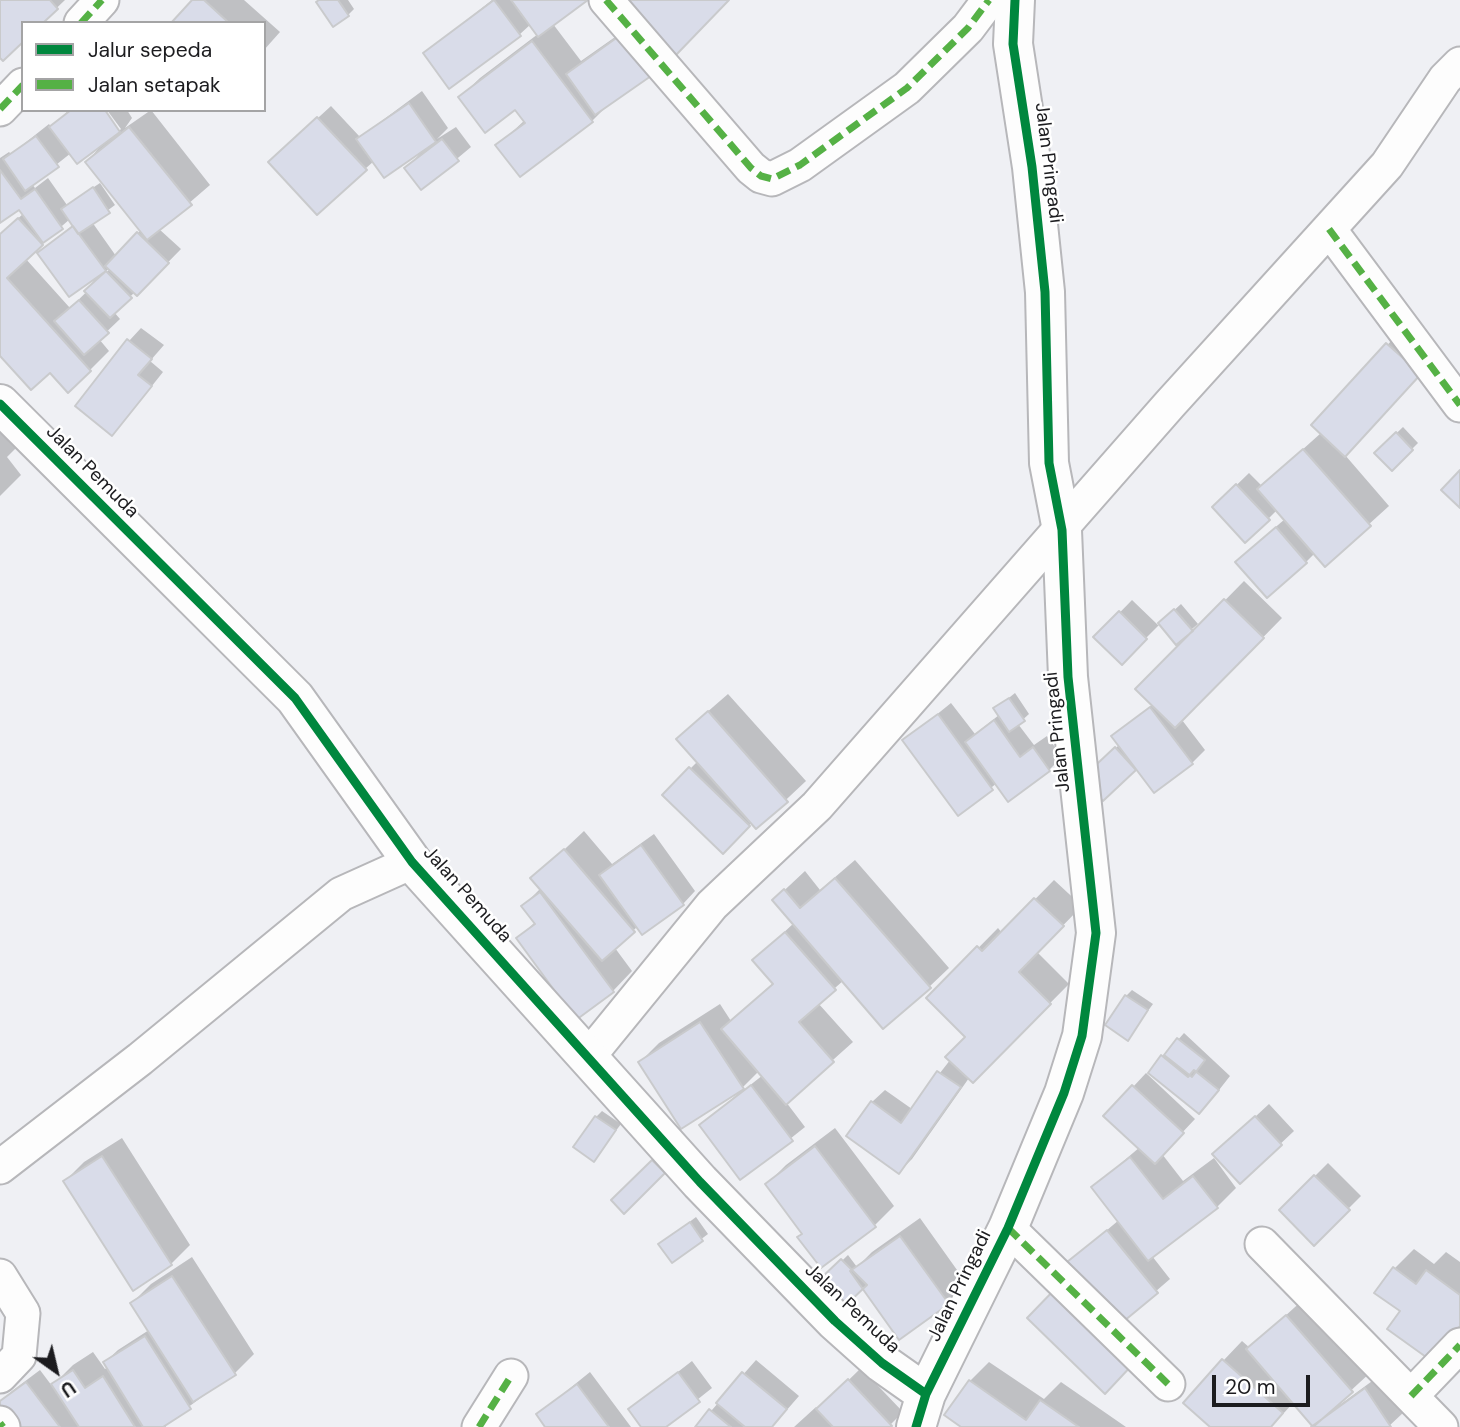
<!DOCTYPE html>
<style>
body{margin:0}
#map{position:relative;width:1460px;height:1427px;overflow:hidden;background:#eff0f4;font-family:"DM Sans",sans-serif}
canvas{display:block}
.legend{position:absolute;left:21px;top:21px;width:245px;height:91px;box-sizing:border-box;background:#fff;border:2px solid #a4a4a5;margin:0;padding:9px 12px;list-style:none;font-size:21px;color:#1c1c1f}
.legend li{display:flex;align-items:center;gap:14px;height:35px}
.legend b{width:35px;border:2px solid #a4a4a5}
.north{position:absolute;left:21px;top:1336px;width:70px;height:70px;-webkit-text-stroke:5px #fff;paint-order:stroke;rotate:146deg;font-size:19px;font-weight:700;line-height:28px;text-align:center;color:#1c1c1f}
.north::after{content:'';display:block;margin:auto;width:24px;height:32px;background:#1c1c1f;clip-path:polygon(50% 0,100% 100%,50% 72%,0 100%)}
.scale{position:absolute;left:1212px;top:1375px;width:98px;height:32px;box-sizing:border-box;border:4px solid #1c1c1f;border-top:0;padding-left:9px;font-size:21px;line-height:24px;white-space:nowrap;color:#1c1c1f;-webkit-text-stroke:5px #fff;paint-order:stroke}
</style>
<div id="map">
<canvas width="1460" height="1427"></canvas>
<ul class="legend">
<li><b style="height:9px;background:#00873e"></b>Jalur sepeda</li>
<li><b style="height:9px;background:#55b145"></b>Jalan setapak</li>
</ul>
<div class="north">U</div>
<div class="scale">20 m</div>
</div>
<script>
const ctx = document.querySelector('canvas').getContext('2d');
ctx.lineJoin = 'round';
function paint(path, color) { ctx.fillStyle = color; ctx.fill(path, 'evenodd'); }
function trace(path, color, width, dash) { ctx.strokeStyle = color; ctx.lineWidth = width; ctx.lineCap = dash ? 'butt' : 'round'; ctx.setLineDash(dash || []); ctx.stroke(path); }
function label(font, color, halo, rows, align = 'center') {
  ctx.font = font + ' "DM Sans",sans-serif'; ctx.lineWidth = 5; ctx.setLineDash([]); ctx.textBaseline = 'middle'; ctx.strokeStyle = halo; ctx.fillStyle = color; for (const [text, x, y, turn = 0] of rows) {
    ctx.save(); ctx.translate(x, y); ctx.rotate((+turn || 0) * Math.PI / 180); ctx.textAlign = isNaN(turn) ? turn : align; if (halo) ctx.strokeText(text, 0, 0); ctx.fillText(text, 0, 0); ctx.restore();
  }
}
paint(new Path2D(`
 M0 0H65L41 23H23L0 55Z
 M194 0H244L280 32 264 50V23H174Z
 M320 0H348L354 9 348 15Z
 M492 0H585L553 24 581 61 635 23 612 101 592 121 520 175 498 145 525 120 516 107 460 97 480 78 538 34 531 24 519 35 425 53Z
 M422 91 448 128 437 139 456 127 471 147 422 188 407 168 424 149 374 161 365 169 284 149 331 106 360 137Z
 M69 110H103L118 132 121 129 107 110H127L132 118 125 128 151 110 210 185 159 229 181 249 137 294 135 292 114 312 120 319 99 339 109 351 90 370 51 371 0 353V235L24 213 19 207 0 221V158L9 152 11 154 49 124 51 127ZM105 141 87 162 141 230 116 256 92 222 115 205 100 183 67 205 48 178 35 188 32 184 71 153ZM70 219 74 224 39 253 69 295 112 267 70 308 25 258Z
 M1406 325 1439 354 1345 455 1389 506 1325 564 1315 553 1306 562 1250 549 1285 519 1277 510 1268 519 1214 507 1249 473 1262 486 1321 433 1313 425Z
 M141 328 164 345 150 361 163 372 124 421 129 341Z
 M0 405 26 438 7 457 21 475 0 496Z
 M1403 427 1418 443 1392 469 1376 453Z
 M1244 581 1282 618 1182 720 1205 750 1192 763 1137 767 1103 799 1084 779 1120 744 1114 736 1153 704 1138 689Z
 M1132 600 1158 625 1181 604 1198 624 1176 642 1160 624 1122 662 1096 637Z
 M1015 693 1029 714 1018 724 1034 745 1047 736 1062 757 1049 770 997 783 958 814 904 741 951 703 975 734 999 715 995 709Z
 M728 694 806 781 757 827 752 822 723 852 664 795 698 761V720Z
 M584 831 612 864 654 834 695 891 683 904 638 926 615 948 632 971 613 991 519 938 535 922 523 906 541 888 533 879Z
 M855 860 949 968 929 987 844 980 818 1003 853 1042 786 1102 805 1127 741 1178 701 1125 740 1092 739 1090 640 1062 659 1043 720 1004 731 1021 774 982 754 960 794 923 774 900 805 871 820 890ZM759 1071 763 1075 744 1090 742 1088Z
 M1054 880 1082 906 1037 952 1069 984 973 1081 969 1078 912 1159 899 1172 872 1102 885 1090 912 1109 968 1037 929 998 998 928 1002 933Z
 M1132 990 1153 1004 1128 1038 1126 996Z
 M1184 1033 1230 1076 1212 1099 1163 1057Z
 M1146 1073 1195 1119 1162 1154 1183 1181 1214 1158 1236 1188 1217 1207 1152 1256 1170 1279 1119 1323 1072 1274 1069 1262 1119 1220 1093 1187 1140 1147 1106 1116Z
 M1269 1104 1294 1131 1240 1182 1228 1142Z
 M602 1111 621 1124 594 1160 596 1117Z
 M835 1128 894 1206 875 1225 767 1184 786 1165Z
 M122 1138 190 1245 171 1264 65 1181 84 1162Z
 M1328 1163 1361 1196 1314 1243 1281 1210Z
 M696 1217 708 1234 672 1261 660 1244Z
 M920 1218 967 1284 947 1303 822 1280 848 1255 857 1267 872 1252Z
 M1414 1249 1434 1264 1446 1252 1460 1262V1330L1402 1311 1394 1269Z
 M192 1257 254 1354 235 1373 165 1424 166 1427H9L0 1403 12 1391 40 1370 52 1386 73 1365 93 1352 105 1369 108 1367 105 1362 118 1350 149 1330 132 1303 151 1284Z
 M1306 1297 1371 1372 1333 1407 1334 1409 1379 1376 1404 1412 1388 1427H1315L1294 1402 1271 1427H1212L1223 1361 1242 1341 1250 1348Z
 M756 1360 799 1396 772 1427H697Z
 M692 1361 712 1388 663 1427H643L630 1409Z
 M989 1362 1044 1399 1061 1382 1126 1427H964L970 1381Z
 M861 1368 903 1412 888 1427H794L816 1407 819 1409Z
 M590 1372 631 1427H548L538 1414Z`), '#0003');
const building = new Path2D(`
 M0 0H50L58 9 43 23H23V42L3 61 0 58Z
 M192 0H204L229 23H171Z
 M319 0H338L349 16 333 27 316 2Z
 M494 0 521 36 449 89 423 53Z
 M511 0H588L538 37Z
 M620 0H729L676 55Z
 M622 34 651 76 595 115 566 74Z
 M532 41 593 122 520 177 495 145 525 123 515 110 485 133 458 97Z
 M409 103 436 142 384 178 356 139Z
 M71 110H105L120 132 77 164 49 127Z
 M317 117 367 170 317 215 268 162Z
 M129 127 192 205 147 240 85 162Z
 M36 136 59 167 25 191 3 159Z
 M442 139 459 161 421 190 404 168Z
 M0 170 21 199 35 189 63 229 43 243 19 210 0 223Z
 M93 187 110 213 78 234 61 209Z
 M18 218 43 245 7 278 91 371 68 393 50 373 31 390 0 356V234Z
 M73 226 106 271 69 297 37 253Z
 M137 232 169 263 137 296 105 266Z
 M106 271 132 298 110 318 84 291Z
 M79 300 109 333 84 355 54 321Z
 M127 339 152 359 138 375 152 386 112 436 75 406Z
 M1386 343 1421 374 1345 457 1311 425Z
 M1396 432 1413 450 1392 471 1374 453Z
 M1303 449 1371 526 1325 567 1257 489Z
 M1460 470V508L1441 490Z
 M1236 484 1270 520 1245 543 1212 507Z
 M1276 527 1307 563 1267 598 1235 562Z
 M1224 599 1264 638 1175 728 1135 689Z
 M1174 609 1193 631 1176 645 1158 623Z
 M1119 611 1147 639 1122 665 1093 637Z
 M1009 698 1025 721 1009 732 993 708Z
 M1150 707 1193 764 1154 793 1111 736Z
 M708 711 788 802 756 829 676 739Z
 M938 714 993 790 958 816 902 740Z
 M994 720 1020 757 1033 747 1050 771 1008 802 965 742Z
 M1115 747 1136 770 1103 801 1081 779Z
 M689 767 750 826 723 854 662 795Z
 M641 845 684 905 642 935 599 875Z
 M564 849 635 932 602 961 530 878Z
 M835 878 931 988 883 1029 772 900 784 889 800 908Z
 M540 892 614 992 576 1020 516 938 535 924 521 906Z
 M1034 898 1064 926 1019 972 1051 1004 973 1083 945 1057 965 1037 926 998 977 946 982 951Z
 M785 932 836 990 799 1022 834 1062 786 1105 721 1029 773 984 752 960Z
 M1125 995 1148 1010 1128 1041 1105 1025Z
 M700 1022 744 1089 681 1129 638 1062Z
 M1177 1038 1205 1060 1192 1077 1164 1055Z
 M1161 1055 1188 1077 1194 1070 1219 1090 1199 1114 1148 1073Z
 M937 1071 961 1087 899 1174 846 1136 871 1101 901 1123Z
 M751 1085 793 1141 740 1180 699 1125Z
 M1132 1085 1184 1133 1155 1164 1103 1116Z
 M595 1116 616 1130 594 1162 573 1147Z
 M1255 1116 1282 1145 1240 1184 1212 1154Z
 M815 1146 876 1227 821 1268 797 1237 802 1234 765 1184Z
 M102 1156 172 1265 133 1291 63 1181Z
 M1130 1157 1163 1199 1193 1176 1218 1208 1148 1261 1091 1187Z
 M652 1160 665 1173 624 1214 611 1200Z
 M1314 1175 1350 1210 1314 1246 1279 1210Z
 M690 1222 703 1241 672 1263 658 1244Z
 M1107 1230 1158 1293 1118 1326 1067 1262Z
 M900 1236 949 1304 899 1340 850 1271Z
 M841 1259 867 1285 845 1306 819 1280Z
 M1393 1267 1416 1284 1426 1270 1460 1295V1326L1433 1362 1387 1329 1400 1311 1374 1293Z
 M172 1276 236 1375 193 1402 130 1303Z
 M1058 1286 1134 1363 1105 1394 1027 1318Z
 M1286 1315 1353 1392 1313 1427 1246 1349Z
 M145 1336 191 1409 163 1427H143L103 1362Z
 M1222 1359 1283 1413 1271 1427H1210L1183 1403Z
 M73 1370 85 1388 103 1376 135 1427H79L51 1384Z
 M678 1372 700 1402 666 1427H641L628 1409Z
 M742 1372 787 1409 772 1427H745L716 1403Z
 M848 1379 892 1426 890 1427H833L816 1409Z
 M969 1380 1026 1420 1040 1400 1079 1427H961L944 1415Z
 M26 1382 60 1427H14L0 1407V1401Z
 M577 1384 609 1427H545L536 1414Z
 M1365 1388 1391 1427H1311Z
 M709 1409 731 1427H695Z`);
paint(building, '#d9dce9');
trace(building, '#c9cacc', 2);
const street = new Path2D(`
 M606 0 751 168 761 176 772 179 800 165 907 88 968 28 989 0
 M81 23 102 0
 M0 109 23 85
 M1329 229 1460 405
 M588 1057 712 905 817 806 1170 404 1387 165 1445 79 1460 64
 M0 1167 140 1059 341 894 412 862
 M1008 1228 1168 1384
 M1262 1244 1441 1427
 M0 1276 23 1313 19 1356 0 1376
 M1411 1396 1460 1345
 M0 1423 3 1427
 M479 1427 511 1376`);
const secondary = new Path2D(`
 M0 404 295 698 412 862 700 1182 835 1321 882 1363 926 1394
 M916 1427 926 1394 1008 1228 1064 1093 1082 1036 1096 933 1068 677 1062 530 1049 463 1045 292 1032 167 1013 44 1015 0`);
trace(street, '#b7b7ba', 37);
trace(secondary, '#b7b7ba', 42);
trace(street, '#fdfdfd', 33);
trace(secondary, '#fdfdfd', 38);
trace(new Path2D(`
 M606 0 751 168 761 176 772 179 800 165 907 88 968 28 989 0
 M81 23 102 0
 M0 109 23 85
 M1329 229 1460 405
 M1008 1228 1168 1384
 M1411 1396 1460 1345
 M0 1423 3 1427
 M479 1427 511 1376`), '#55b145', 7, [14, 7]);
trace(new Path2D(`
 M0 404 295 698 412 862 700 1182 835 1321 882 1363 926 1394
 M916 1427 926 1394 1008 1228 1064 1093 1082 1036 1096 933 1068 677 1062 530 1049 463 1045 292 1032 167 1013 44 1015 0`), '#00873e', 9);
label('19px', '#1c1c1f', '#fff', [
 ["Jalan Pringadi",1048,163,83],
 ["Jalan Pemuda",92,472,45],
 ["Jalan Pringadi",1058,732,-96],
 ["Jalan Pemuda",467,895,48],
 ["Jalan Pringadi",960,1286,-64],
 ["Jalan Pemuda",852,1309,43]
]);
</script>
